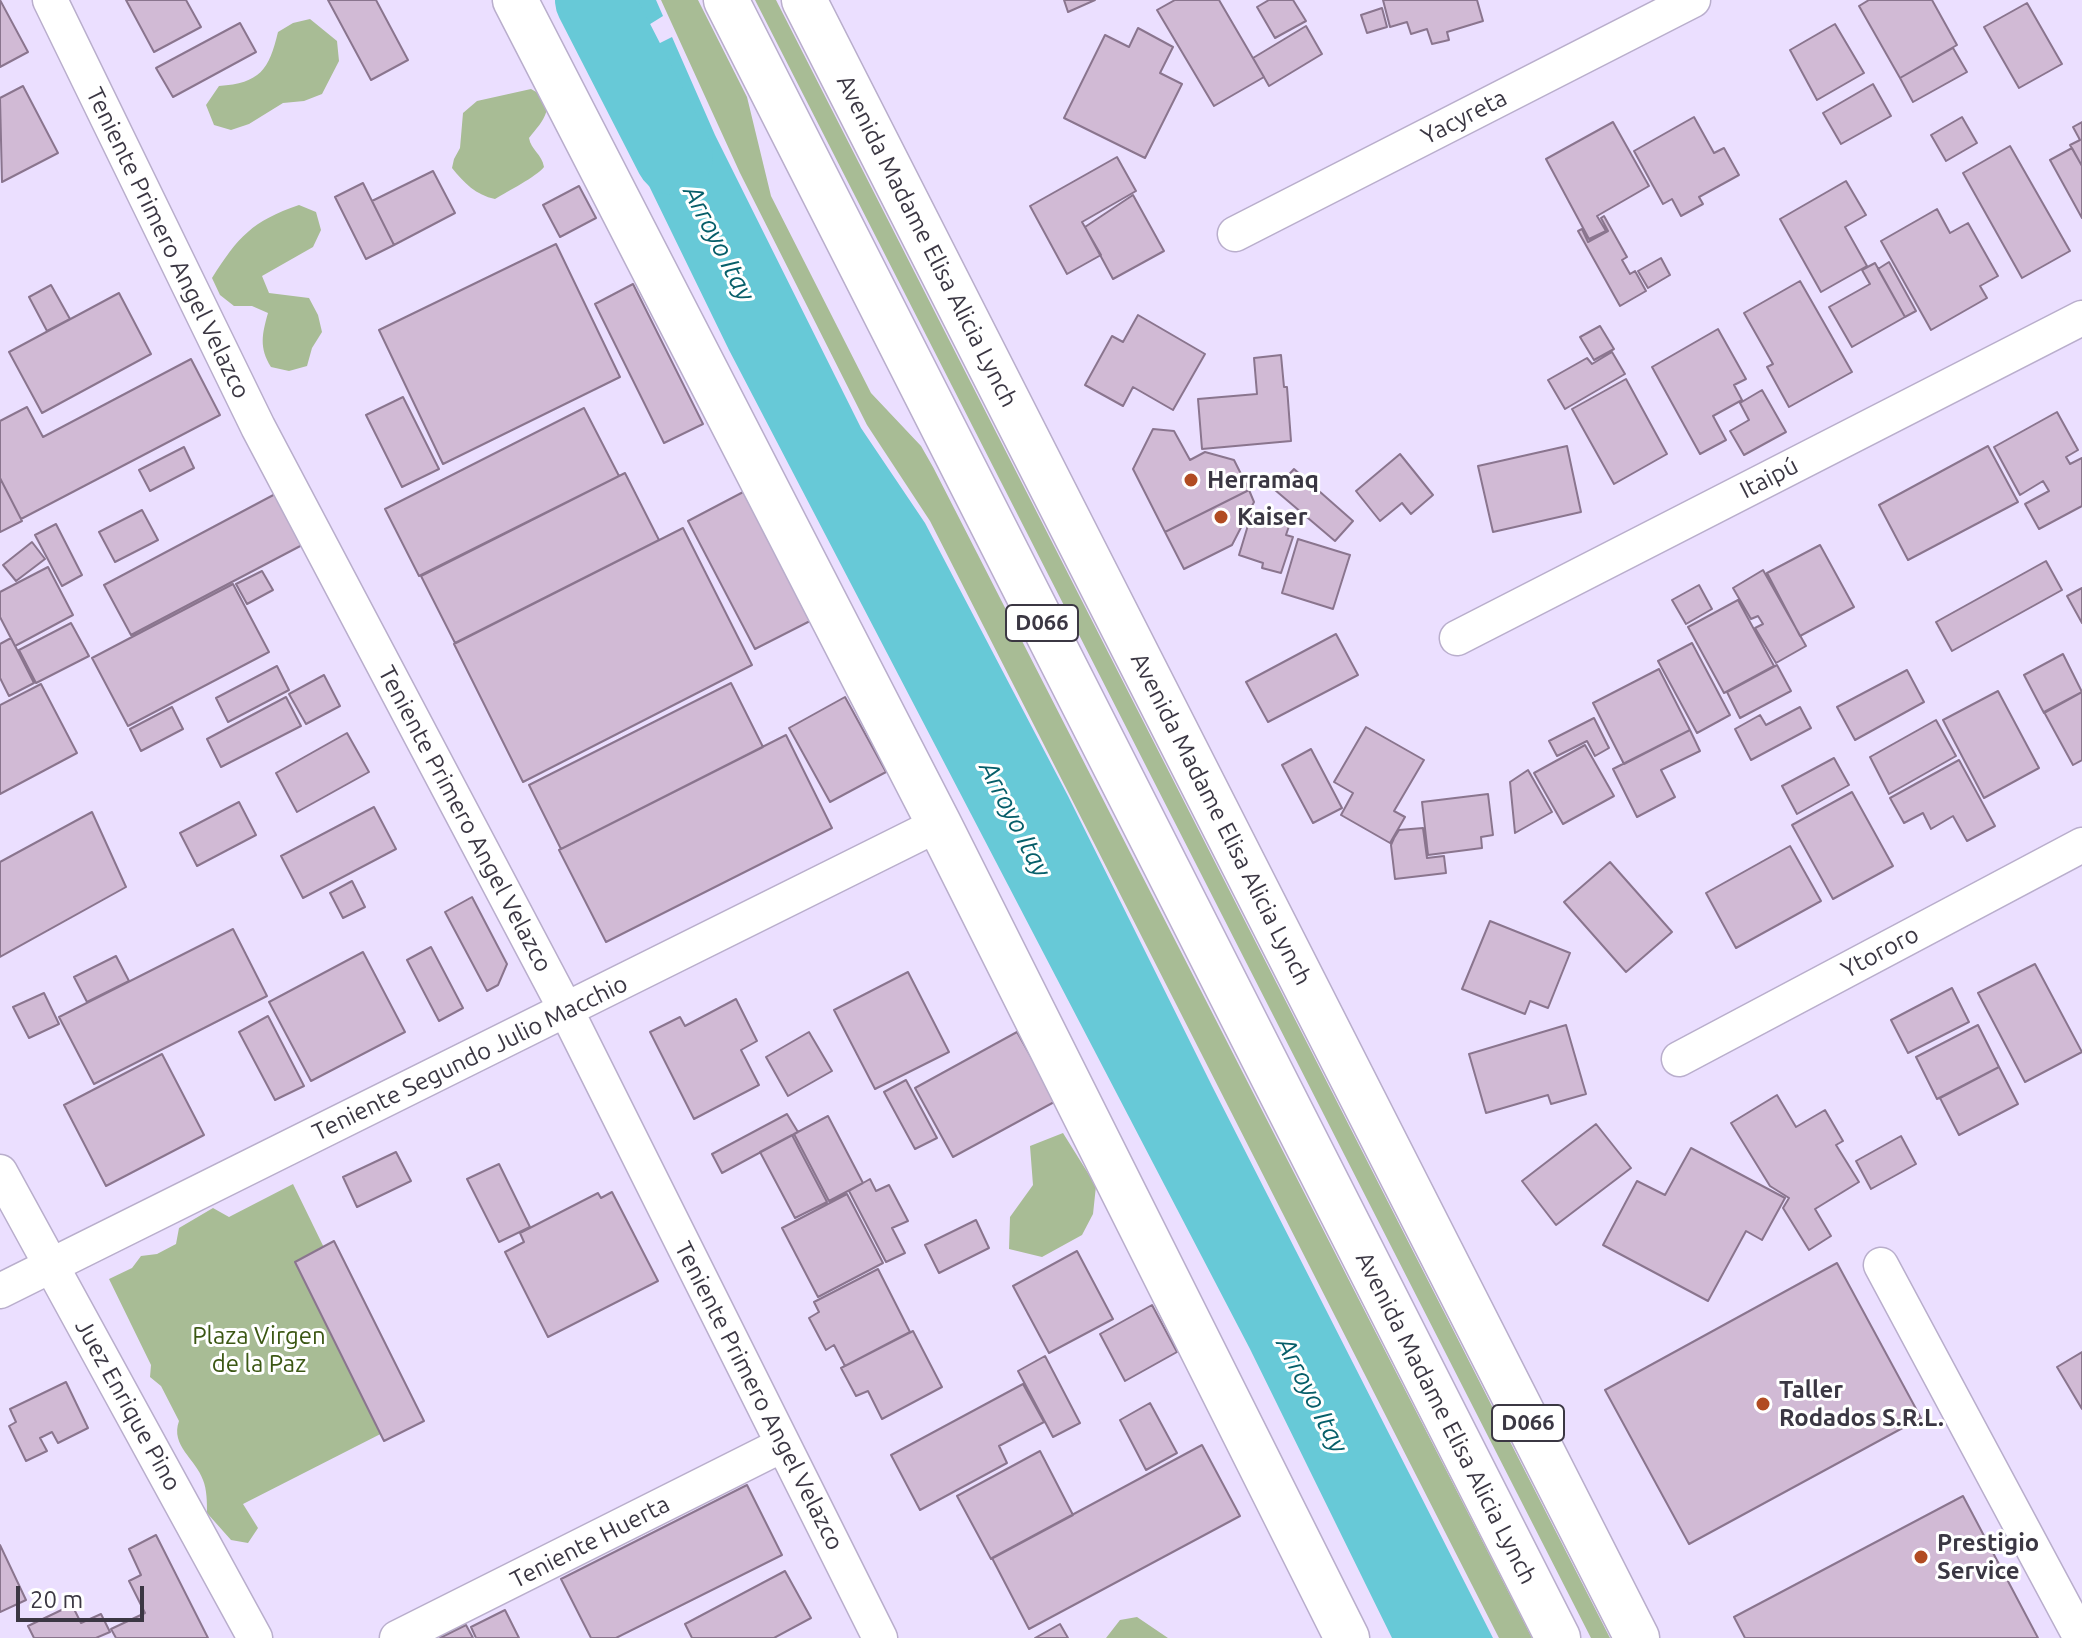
<!DOCTYPE html>
<meta charset="utf-8">
<style>
body{margin:0}
#map{position:relative;width:2082px;height:1638px;overflow:hidden;background:#ebdfff;font-family:Ubuntu,sans-serif}
canvas{display:block}
.scale{position:absolute;left:16px;top:1586px;width:128px;height:36px;box-sizing:border-box;border:4px solid #3b3743;border-top:0;padding-left:10px;font-size:24px;line-height:28px;white-space:nowrap;color:#3b3743;-webkit-text-stroke:6px #fff;paint-order:stroke}
</style>
<div id="map">
<canvas width="2082" height="1638"></canvas>
<div class="scale">20 m</div>
</div>
<script>
const ctx = document.querySelector('canvas').getContext('2d');
ctx.lineJoin = 'round';
function paint(path, color) { ctx.fillStyle = color; ctx.fill(path, 'evenodd'); }
function trace(path, color, width, dash) { ctx.strokeStyle = color; ctx.lineWidth = width; ctx.lineCap = dash ? 'butt' : 'round'; ctx.setLineDash(dash || []); ctx.stroke(path); }
function label(font, color, halo, rows, align = 'center') {
  ctx.font = font + ' Ubuntu,sans-serif'; ctx.lineWidth = 6; ctx.setLineDash([]); ctx.textBaseline = 'middle'; ctx.strokeStyle = halo; ctx.fillStyle = color; for (const [text, x, y, turn = 0] of rows) {
    ctx.save(); ctx.translate(x, y); ctx.rotate((+turn || 0) * Math.PI / 180); ctx.textAlign = isNaN(turn) ? turn : align; if (halo) ctx.strokeText(text, 0, 0); ctx.fillText(text, 0, 0); ctx.restore();
  }
}
paint(new Path2D(`
 M661 0H698L747 97 771 196 871 393 921 446 933 467 1532 1638H1499L930 521 867 425 740 173Z
 M755 0H776L1610 1638H1591Z
 M310 19 337 41 339 61 322 94 304 101 283 103 249 124 231 130 214 125 206 105 219 86C260 83 269 70 278 32L293 23Z
 M531 89C560 103 543 121 529 138 531 150 542 154 544 167 536 177 508 191 495 199 476 195 464 183 452 168L454 159 460 148 463 113 477 101Z
 M299 205 316 212 321 230 313 247 262 276 269 293 309 298 318 315 322 332 312 348 307 366 289 371 271 367C259 348 262 334 268 313L252 306H234L220 295 212 278C238 237 252 221 299 205Z
 M1063 1133 1096 1186 1093 1214 1082 1235 1042 1257 1009 1249 1010 1217 1033 1185 1030 1146Z
 M293 1184 408 1420 243 1504 258 1528 248 1543 231 1540 207 1513C207 1502 207 1490 203 1480 196 1459 170 1446 179 1421L161 1386 150 1377 151 1365 109 1279 132 1268 141 1256 157 1254 176 1244 179 1228 213 1208 229 1217Z
 M1137 1617 1168 1638H1106L1120 1620Z`), '#a8bc95');
paint(new Path2D(`
 M559 0H656L663 16 647 26 656 45 672 37 715 135 861 428 925 523 1068 796 1212 1086 1493 1638H1392L1250 1349 729 350 595 75 655 46 647 27 587 58Z`), '#67c9d7');
trace(new Path2D(`
 M594 0 674 156`), '#67c9d7', 78);
const building = new Path2D(`
 M0 0 28 52 0 67Z
 M126 0H186L201 27 154 52Z
 M328 0H376L408 60 371 80Z
 M1064 0H1095L1068 12Z
 M1175 0H1219L1264 77 1214 106 1157 10Z
 M1269 0H1293L1306 21 1275 38 1257 7Z
 M1383 0H1477L1483 21 1447 32 1449 40 1432 44 1427 29 1411 34 1407 22 1390 27Z
 M1869 0H1932L1957 45 1900 78 1859 6Z
 M2027 3 2062 64 2019 88 1984 27Z
 M1382 8 1387 27 1367 33 1361 15Z
 M240 23 256 52 173 97 156 68Z
 M1835 24 1864 73 1817 100 1790 50Z
 M1306 26 1322 54 1269 86 1253 58Z
 M1138 28 1173 47 1160 73 1182 84 1145 158 1064 118 1105 35 1129 47Z
 M1953 48 1967 72 1913 102 1900 78Z
 M1873 84 1891 116 1841 144 1823 113Z
 M23 86 58 153 2 182 0 98Z
 M1694 117 1714 153 1724 148 1739 175 1699 197 1703 204 1681 216 1672 199 1663 204 1634 151Z
 M1962 117 1977 143 1946 161 1931 135Z
 M1613 122 1649 186 1597 216 1606 231 1589 239 1546 159Z
 M2082 122V166L2070 145 2080 140 2073 127Z
 M2010 146 2070 251 2022 278 1963 173Z
 M2072 148 2082 166V218L2050 160Z
 M1117 157 1136 191 1082 222 1101 255 1067 274 1030 206Z
 M433 171 455 213 394 245 372 201Z
 M1846 181 1866 215 1845 227 1867 266 1821 292 1780 219Z
 M363 183 394 245 366 259 335 197Z
 M579 186 596 218 560 237 543 205Z
 M1133 195 1164 251 1113 279 1085 227Z
 M1937 209 1950 233 1968 223 1998 276 1980 286 1987 298 1931 330 1881 241Z
 M1604 216 1627 257 1622 260 1630 274 1635 271 1646 291 1620 306 1578 231 1582 229 1588 242 1608 231 1601 218Z
 M556 244 620 377 443 464 379 330Z
 M1661 258 1670 275 1648 288 1638 271Z
 M1889 262 1916 311 1905 317 1878 269Z
 M1875 263 1905 317 1852 347 1829 307 1870 284 1862 270Z
 M1800 281 1852 372 1789 407 1767 367 1773 364 1744 313Z
 M633 284 703 424 664 443 595 304Z
 M51 285 70 319 47 331 29 297Z
 M119 293 151 354 42 413 9 352Z
 M1138 315 1205 354 1173 410 1133 387 1123 406 1085 385 1112 336 1123 342Z
 M1600 326 1614 349 1594 360 1580 337Z
 M1718 329 1746 379 1734 385 1742 400 1713 416 1726 440 1700 454 1652 367Z
 M1612 352 1625 374 1565 409 1548 380 1587 358 1592 364Z
 M1281 355 1284 387H1287L1291 441 1202 449 1198 399 1257 394 1254 358Z
 M191 359 220 415 21 519 0 478V421L27 407 43 437Z
 M1626 379 1667 454 1614 484 1572 409Z
 M1762 390 1786 432 1744 455 1730 431 1749 420 1740 403Z
 M403 397 439 469 402 487 366 415Z
 M584 408 619 476 419 576 385 509Z
 M2057 412 2078 450 2066 457 2070 464 2082 458V506L2039 529 2025 504 2049 491 2043 481 2020 495 1994 447Z
 M1153 429 1174 431 1190 460 1205 452 1234 460 1249 490 1165 532 1133 469Z
 M1567 446 1581 512 1493 532 1478 466Z
 M1988 446 2018 502 1908 560 1879 505Z
 M184 447 194 468 150 491 139 470Z
 M1400 454 1433 495 1411 514 1402 503 1380 521 1356 491Z
 M1294 469 1353 521 1335 541 1275 490Z
 M625 473 659 540 455 643 421 576Z
 M0 478 22 521 0 532Z
 M747 490 814 619 755 649 688 521Z
 M1249 490 1254 502 1232 545 1184 569 1165 532Z
 M279 492 306 543 131 635 104 585Z
 M142 510 158 540 115 562 99 532Z
 M1252 512 1290 523 1286 535 1293 537 1281 573 1262 568 1263 563 1239 555Z
 M56 524 82 575 62 586 35 535Z
 M683 528 752 665 523 782 454 644Z
 M1298 539 1350 555 1333 609 1282 593Z
 M32 542 45 559 16 581 3 565Z
 M1820 545 1854 607 1800 636 1767 573Z
 M2046 561 2062 590 1952 651 1936 622Z
 M48 567 73 615 15 646 0 617V592Z
 M1763 570 1806 646 1776 663 1755 628 1763 624 1758 616 1751 619 1733 588Z
 M262 571 273 590 247 604 236 584Z
 M233 584 269 652 128 726 92 658Z
 M1699 585 1712 609 1686 624 1672 600Z
 M2082 588V623L2067 596Z
 M1738 600 1774 666 1724 693 1688 627Z
 M71 623 89 656 36 683 19 650Z
 M1336 634 1358 675 1268 722 1246 682Z
 M11 638 34 683 9 696 0 678V644Z
 M1692 643 1730 715 1697 733 1658 661Z
 M2063 654 2082 692 2044 713 2024 675Z
 M1777 665 1791 691 1740 718 1727 692Z
 M277 666 289 690 228 722 216 698Z
 M1659 669 1690 730 1624 764 1593 703Z
 M1907 670 1924 702 1855 740 1837 707Z
 M324 675 340 706 306 724 289 694Z
 M731 683 763 747 561 849 529 785Z
 M41 684 77 753 0 794V705Z
 M1998 691 2039 768 1984 798 1943 720Z
 M2082 692V760L2073 765 2044 712Z
 M286 697 301 726 221 767 207 739Z
 M845 697 886 772 830 802 789 728Z
 M172 707 183 729 141 751 130 729Z
 M1800 707 1811 728 1751 760 1735 729 1760 715 1766 725Z
 M1594 718 1609 748 1595 756 1587 741 1557 756 1549 741Z
 M1936 720 1956 756 1889 794 1870 757Z
 M1366 727 1424 760 1394 811 1405 817 1390 843 1341 815 1353 793 1334 782Z
 M1690 730 1700 751 1661 770 1675 797 1637 817 1613 769Z
 M347 733 369 772 297 812 276 773Z
 M786 735 832 828 606 942 559 850Z
 M1585 745 1614 796 1563 824 1534 773Z
 M1311 749 1342 808 1313 823 1282 765Z
 M1834 758 1849 785 1797 814 1782 786Z
 M1959 760 1995 826 1967 841 1953 816 1931 829 1923 813 1904 823 1890 798Z
 M1528 770 1552 812 1515 833 1510 782Z
 M1852 792 1893 866 1833 899 1792 825Z
 M1488 794 1493 835 1481 837 1482 848 1428 855 1422 802Z
 M239 802 256 835 197 866 180 833Z
 M374 807 396 849 303 898 281 856Z
 M92 812 126 887 0 957V862Z
 M1423 828 1427 858 1444 856 1446 873 1395 879 1391 845 1394 838 1399 830Z
 M1790 846 1821 901 1736 948 1706 893Z
 M1610 862 1672 932 1626 972 1564 902Z
 M352 881 365 907 343 918 330 893Z
 M472 897 507 964 498 985 487 991 445 912Z
 M1490 921 1570 953 1548 1008 1530 1001 1525 1014 1462 989Z
 M233 929 267 996 94 1084 59 1017Z
 M431 947 463 1008 439 1021 407 960Z
 M363 952 405 1032 311 1081 269 1002Z
 M116 956 129 981 87 1002 74 977Z
 M2035 964 2082 1052 2025 1082 1978 993Z
 M908 972 949 1052 875 1089 834 1010Z
 M1952 988 1969 1022 1908 1053 1891 1020Z
 M44 993 59 1024 29 1038 13 1007Z
 M736 999 757 1041 741 1050 759 1085 694 1119 650 1032 680 1017 685 1026Z
 M268 1016 304 1086 275 1100 239 1032Z
 M1566 1025 1586 1094 1551 1104 1548 1095 1486 1113 1469 1054Z
 M1978 1025 1999 1067 1937 1099 1916 1057Z
 M809 1032 832 1071 788 1096 766 1057Z
 M1017 1032 1056 1101 953 1157 915 1088Z
 M162 1054 204 1135 106 1186 64 1105Z
 M1999 1067 2018 1104 1959 1135 1940 1098Z
 M906 1080 937 1138 915 1149 884 1092Z
 M1777 1095 1796 1127 1825 1110 1843 1141 1836 1145 1859 1182 1815 1209 1831 1236 1809 1250 1783 1208 1789 1198 1770 1186 1731 1123Z
 M787 1114 798 1132 722 1173 712 1154Z
 M828 1116 863 1183 829 1201 794 1134Z
 M1596 1124 1631 1168 1556 1225 1522 1181Z
 M792 1135 827 1202 795 1218 760 1152Z
 M1901 1136 1916 1164 1871 1189 1856 1161Z
 M1691 1148 1785 1198 1762 1240 1746 1231 1708 1301 1603 1245 1637 1181 1665 1195Z
 M396 1152 411 1181 357 1207 343 1177Z
 M499 1164 530 1227 499 1242 467 1179Z
 M870 1179 876 1191 889 1185 908 1221 892 1228 905 1253 886 1262 849 1191Z
 M612 1192 658 1281 548 1337 505 1252 524 1242 520 1233 598 1193 601 1198Z
 M847 1194 883 1263 818 1297 782 1228Z
 M976 1220 989 1248 939 1273 925 1245Z
 M334 1241 424 1421 384 1441 295 1262Z
 M1077 1251 1113 1319 1049 1353 1013 1286Z
 M1837 1263 1921 1418 1689 1544 1605 1390Z
 M878 1269 910 1332 845 1366 834 1345 826 1350 809 1318 819 1312 814 1302Z
 M1152 1305 1177 1352 1125 1381 1100 1334Z
 M913 1331 942 1387 882 1419 868 1391 856 1396 841 1368Z
 M2082 1352V1409L2057 1367Z
 M1045 1356 1080 1423 1053 1437 1018 1371Z
 M66 1382 88 1428 58 1443 52 1432 40 1438 47 1451 26 1461 9 1426 16 1422 10 1409Z
 M1023 1384 1044 1422 999 1446 1007 1463 920 1510 891 1455Z
 M1150 1403 1177 1453 1146 1470 1120 1420Z
 M1202 1445 1240 1516 1029 1629 992 1558Z
 M1040 1451 1073 1515 991 1559 957 1496Z
 M747 1485 782 1555 616 1638H591L561 1579Z
 M1963 1496 2038 1638H1745L1734 1617Z
 M156 1535 208 1638H116L111 1629 145 1613 129 1581 141 1575 129 1549Z
 M0 1545 26 1600 0 1612Z
 M785 1571 811 1618 774 1638H692L685 1624Z
 M72 1605 81 1623 101 1614 110 1632 96 1638H34L28 1626Z
 M505 1610 519 1638H476L471 1627Z
 M1060 1624 1068 1638H1035Z
 M466 1625 473 1638H440Z`);
paint(building, '#d1bad5');
trace(building, '#8a758e', 2);
const street = new Path2D(`
 M50 0 258 427 566 1010 880 1638
 M1235 234 1693 0
 M1457 638 2082 318
 M1679 1059 2082 845
 M0 1172 255 1638
 M1881 1265 2081 1638
 M0 1291 939 824
 M397 1638 782 1445`);
const secondary = new Path2D(`
 M515 0 939 824 1347 1638`);
const highway = new Path2D(`
 M726 0 1558 1638
 M804 0 1637 1638`);
trace(street, '#b9aecc', 37);
trace(secondary, '#b9aecc', 47);
trace(highway, '#b9aecc', 47);
trace(street, '#fff', 34);
trace(secondary, '#fff', 44);
trace(highway, '#fff', 44);
for (const [x, y, r, color] of [
 [1191,480,8,"#b14b22"],
 [1221,517,8,"#b14b22"],
 [1763,1404,8,"#b14b22"],
 [1921,1557,8,"#b14b22"]
]) { const dot = new Path2D(); dot.arc(x, y, r, 0, 2 * Math.PI); ctx.fillStyle = color; ctx.fill(dot); trace(dot, '#fff', 3); }
for (const [x, y, w] of [
 [1042,623,72],
 [1528,1423,72]
]) { const box = new Path2D(); box.roundRect(x - w / 2, y - 18, w, 36, 6); ctx.fillStyle = '#fff'; ctx.fill(box); trace(box, '#3b3743', 2); }
label('bold 22px', '#3b3743', null, [
 ["D066",1042,623],
 ["D066",1528,1423]
]);
label('24px', '#3b3743', '#fff', [
 ["Yacyreta",1464,117,-27],
 ["Avenida Madame Elisa Alicia Lynch",927,241,63],
 ["Teniente Primero Angel Velazco",168,243,64],
 ["Itaipú",1769,478,-27],
 ["Teniente Primero Angel Velazco",465,819,62],
 ["Avenida Madame Elisa Alicia Lynch",1221,819,63],
 ["Ytororo",1880,952,-28],
 ["Teniente Segundo Julio Macchio",470,1058,-26],
 ["Teniente Primero Angel Velazco",759,1396,63],
 ["Juez Enrique Pino",128,1405,61],
 ["Avenida Madame Elisa Alicia Lynch",1446,1418,63],
 ["Teniente Huerta",590,1542,-27]
]);
label('bold 24px', '#3b3743', '#fff', [
 ["Herramaq",1207,480],
 ["Kaiser",1237,517],
 ["Taller",1779,1390],
 ["Rodados S.R.L.",1779,1418],
 ["Prestigio",1937,1543],
 ["Service",1937,1571]
], 'left');
label('24px', '#3b5713', '#fff', [
 ["Plaza Virgen",259,1336],
 ["de la Paz",259,1364]
]);
label('italic 26px', '#065e69', '#fff', [
 ["Arroyo Itay",719,243,63],
 ["Arroyo Itay",1015,819,63],
 ["Arroyo Itay",1312,1395,63]
]);
</script>
